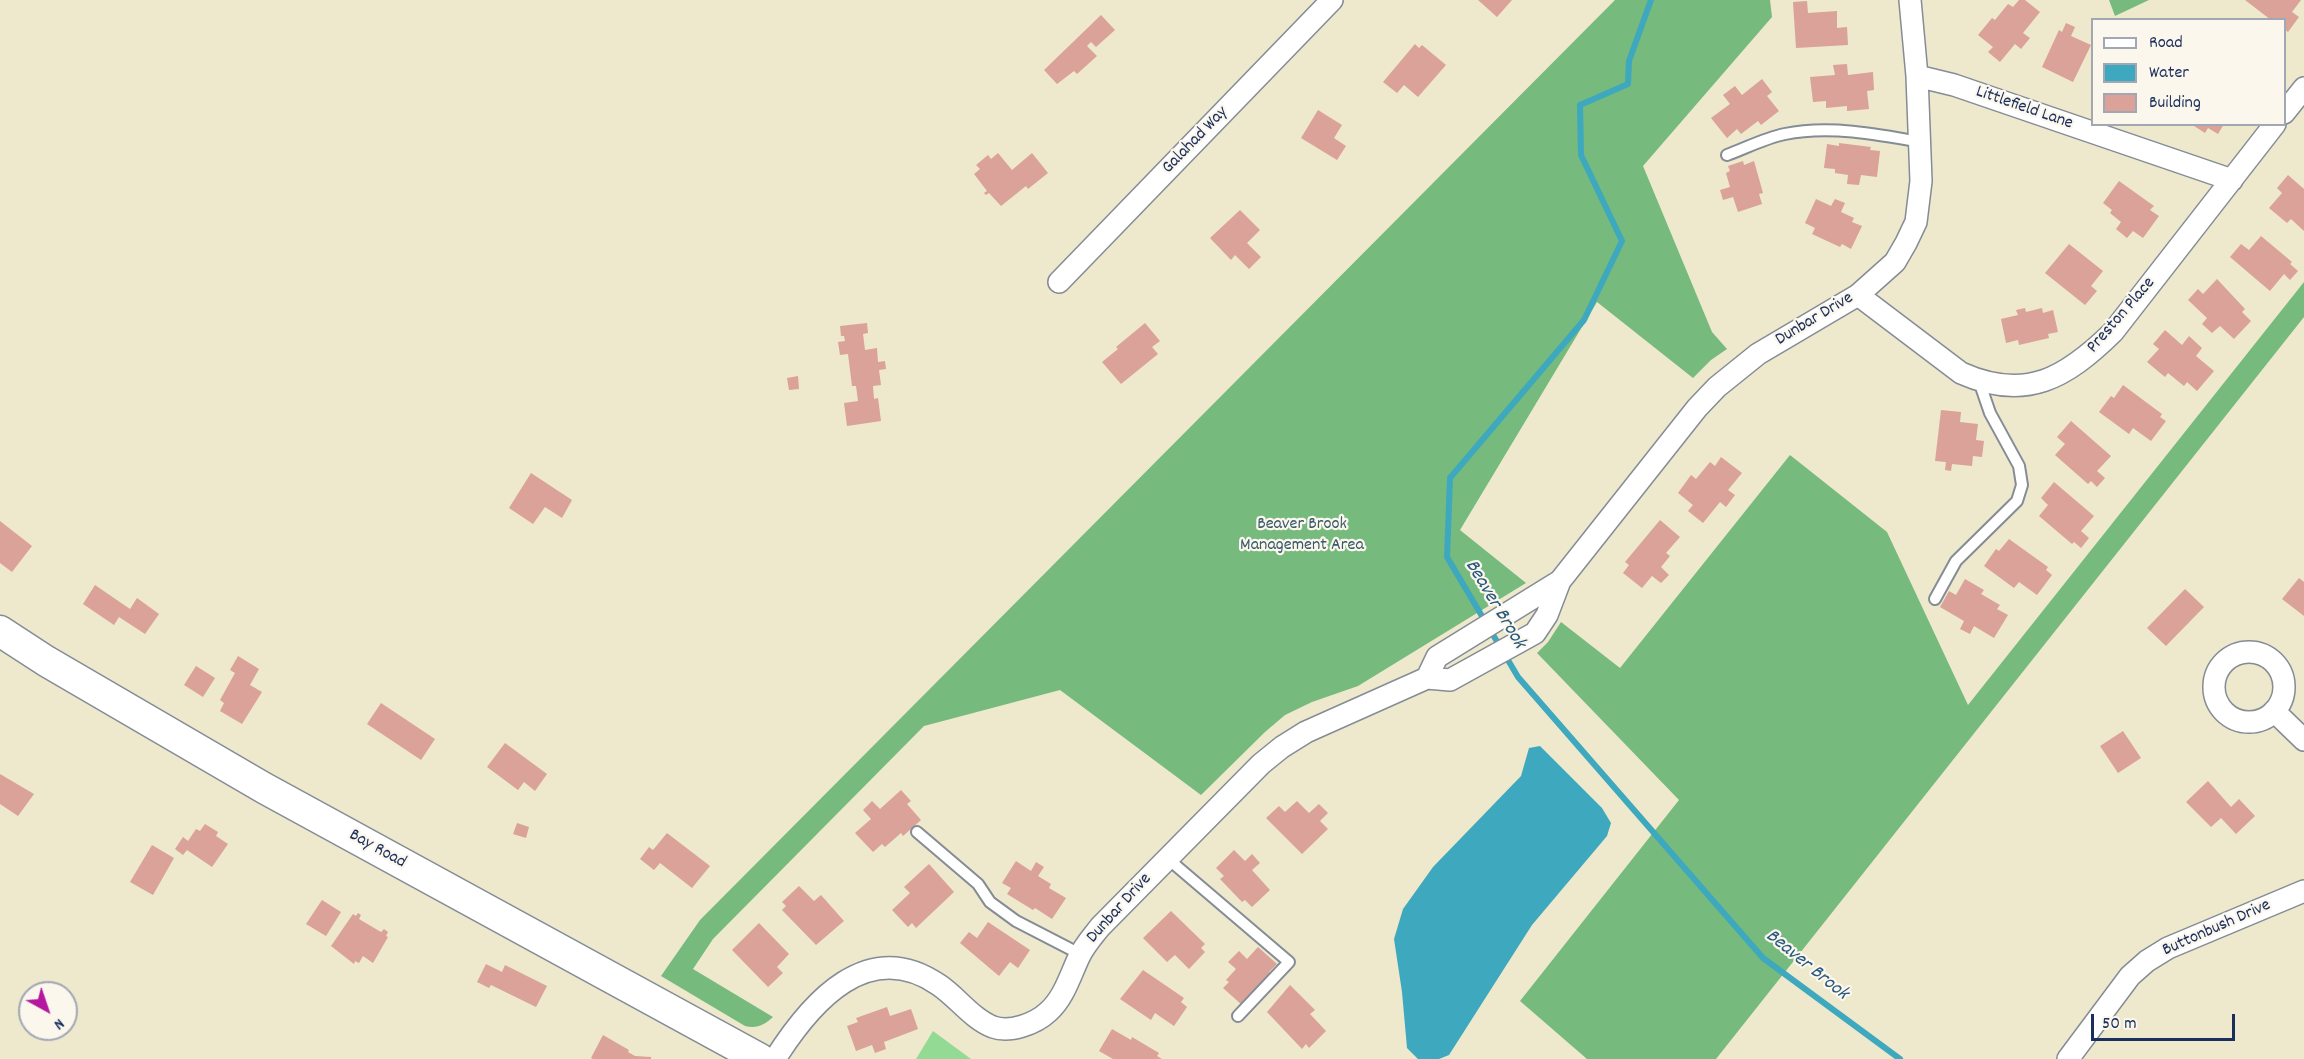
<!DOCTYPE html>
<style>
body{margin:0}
#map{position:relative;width:2304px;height:1059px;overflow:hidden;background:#eee8cc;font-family:Dekko,sans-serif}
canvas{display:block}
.legend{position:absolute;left:2091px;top:18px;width:195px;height:108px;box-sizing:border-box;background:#fbf7ec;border:2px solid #a1a7b3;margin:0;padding:8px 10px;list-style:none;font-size:18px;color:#1b2f5e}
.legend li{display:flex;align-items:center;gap:12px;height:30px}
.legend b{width:30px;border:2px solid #a1a7b3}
.north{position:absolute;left:18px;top:981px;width:60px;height:60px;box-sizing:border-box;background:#fbf7ec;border:2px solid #a1a7b3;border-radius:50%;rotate:140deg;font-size:16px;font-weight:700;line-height:24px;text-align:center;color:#1b2f5e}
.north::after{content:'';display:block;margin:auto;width:21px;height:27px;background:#b5179e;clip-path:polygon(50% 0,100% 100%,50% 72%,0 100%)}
.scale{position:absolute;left:2091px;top:1014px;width:144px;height:27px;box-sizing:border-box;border:3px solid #1b2f5e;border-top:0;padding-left:8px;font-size:18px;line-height:21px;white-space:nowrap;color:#1b2f5e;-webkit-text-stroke:4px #fbf7ec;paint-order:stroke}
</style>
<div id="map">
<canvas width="2304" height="1059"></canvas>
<ul class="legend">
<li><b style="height:8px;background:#fff"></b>Road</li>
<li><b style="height:16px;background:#3ea8be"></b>Water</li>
<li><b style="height:16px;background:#daa298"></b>Building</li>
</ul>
<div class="north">N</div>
<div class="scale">50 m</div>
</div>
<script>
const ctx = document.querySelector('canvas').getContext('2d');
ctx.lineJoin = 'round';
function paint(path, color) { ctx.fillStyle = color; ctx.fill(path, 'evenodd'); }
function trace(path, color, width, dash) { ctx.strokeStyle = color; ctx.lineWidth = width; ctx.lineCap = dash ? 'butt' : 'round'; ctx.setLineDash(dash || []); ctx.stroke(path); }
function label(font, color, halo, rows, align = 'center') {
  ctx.font = font + ' Dekko,sans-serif'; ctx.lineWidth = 4.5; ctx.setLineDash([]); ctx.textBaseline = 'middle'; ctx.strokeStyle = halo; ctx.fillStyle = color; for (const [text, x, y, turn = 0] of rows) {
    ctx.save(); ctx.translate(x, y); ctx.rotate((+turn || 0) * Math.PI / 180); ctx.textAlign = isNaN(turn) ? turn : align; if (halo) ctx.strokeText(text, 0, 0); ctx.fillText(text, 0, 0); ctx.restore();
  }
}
paint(new Path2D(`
 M933 1031 971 1059H916Z`), '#93da94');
paint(new Path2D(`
 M1615 0H1770L1772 17 1643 166 1712 332 1727 349 1711 360 1693 378 1597 302 1460 530 1526 583 1358 686 1312 702 1285 715 1265 732 1201 795 1060 690 924 726 713 939 693 969 773 1017C764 1025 757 1029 745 1026L661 976 700 920Z
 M2109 0H2149L2115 16Z
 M2304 282V317L1716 1059H1587L1520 1001 1679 800 1537 653 1548 642 1561 622 1620 668 1790 455 1887 532 1968 705Z`), '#76ba7e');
paint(new Path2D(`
 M1540 746 1602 808 1611 823 1607 836 1532 925 1449 1055 1439 1059H1418L1407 1048 1402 992 1394 939 1403 909 1433 867 1521 776 1529 748Z`), '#3ea8be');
trace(new Path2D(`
 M1651 0 1629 61 1628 84 1580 105 1581 155 1622 241 1584 320 1450 478 1447 557 1518 677 1763 958 1900 1059`), '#3ea8be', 6);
paint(new Path2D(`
 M1478 0H1512L1497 17Z
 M2019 0H2025L2040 12 2023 33 2030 38 2021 49 2015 44 2000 62 1988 52 1993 47 1978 35 1992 18 1995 20 2008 4 2013 7Z
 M2245 0H2301L2292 12 2299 17 2288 32 2284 29V20H2271Z
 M1807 1 1808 13 1837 11V28L1847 27 1848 45 1796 48 1793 2Z
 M1101 15 1115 30 1096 47 1091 42 1087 46 1097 56 1077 74 1074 71 1057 84 1044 70Z
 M2066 23 2075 27 2071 36 2091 45 2073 82 2042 67 2059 30 2062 32Z
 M1415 44 1419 48 1422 45 1446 65 1418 97 1404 85 1397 93 1383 82Z
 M1847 64 1848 75 1873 72 1874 90 1867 91 1869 109 1847 111V106L1826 108V101L1813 102 1810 77 1835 75 1833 65Z
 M1762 79 1772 92 1767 96 1779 111 1761 125 1758 121 1741 134 1737 129 1727 138 1711 118 1730 104 1723 95 1735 86 1742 95Z
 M1318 110 1342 125 1334 138 1346 146 1337 160 1301 138Z
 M2191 124H2224L2218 134 2208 128 2205 133Z
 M1839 143 1871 147 1870 150 1880 151 1877 177 1861 175 1859 185 1847 184 1848 175 1835 173V169L1824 168 1827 144 1839 146Z
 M998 153 1012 170 1032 153 1048 173 1028 189 1026 186 1001 206 989 193 986 195 984 193 987 191 974 174 980 169 976 165 988 155 991 159Z
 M1743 161 1744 165 1754 161 1763 193 1759 194 1762 204 1738 212 1733 197 1723 200 1720 190 1730 187 1726 173 1730 171 1728 166Z
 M2288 175 2304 189V231L2291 219 2287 223 2269 208 2282 193 2277 188Z
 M2119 181 2154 206 2150 210 2159 216 2143 238 2133 231 2127 238 2116 229 2121 222 2110 213 2112 210 2103 203Z
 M1816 199 1831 206 1835 199 1845 203 1841 212 1854 218 1852 222 1862 226 1851 249 1842 244 1840 247 1812 234 1815 228 1805 223Z
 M1240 210 1260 230 1247 243 1261 257 1249 269 1235 255 1231 260 1210 238Z
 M2261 236 2292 262 2290 264 2298 271 2290 280 2284 274 2270 291 2230 257 2241 244 2249 250Z
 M2069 244 2103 271 2091 286 2097 291 2085 305 2045 273Z
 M2217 279 2245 309 2242 312 2251 321 2234 339 2220 326 2212 333 2202 324 2207 318 2188 300 2198 289 2203 294Z
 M2025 308 2026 312 2042 308 2043 313 2053 310 2058 332 2048 334 2049 338 2019 345 2018 340 2006 343 2001 319 2018 315 2016 310Z
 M867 323 868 333 863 334 865 350 877 348 878 362 885 361 886 369 879 370 881 385 873 386 874 399 878 398 881 421 847 426 844 403 858 401 856 386H852L848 354 840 355 838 342 845 341 844 336H841L840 326Z
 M1145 323 1160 341 1152 347 1158 354 1121 384 1102 362 1118 349 1116 347Z
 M2165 330 2182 345 2189 336 2202 348 2196 356 2214 371 2197 391 2187 382 2184 386 2168 373 2165 377 2147 362 2159 349 2153 344Z
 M798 376 799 389 789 390 787 378Z
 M2123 385 2162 414 2160 417 2166 421 2151 441 2133 428 2129 434 2099 412 2111 396 2114 398Z
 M1941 410 1961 412 1960 422 1978 424 1976 440 1984 441 1982 457 1973 456 1972 466 1952 464 1951 471 1945 470 1946 462 1935 461Z
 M2071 421 2111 456 2097 471 2105 478 2097 487 2091 481 2088 484 2055 455 2065 444 2057 437Z
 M1721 457 1742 473 1728 490 1735 495 1726 507 1720 502 1703 523 1688 511 1693 505 1678 493 1691 475 1696 479 1710 462 1715 466Z
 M531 473 572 500 562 518 545 507 533 524 509 508Z
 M2054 482 2094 516 2081 531 2089 538 2081 548 2074 542 2072 544 2039 516 2048 505 2041 498Z
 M1660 520 1680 537 1666 553 1670 556 1661 567 1669 575 1661 583 1652 576 1642 588 1623 573 1629 565 1625 562Z
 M0 521 32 546 12 572 0 563Z
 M2009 539 2048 567 2046 570 2052 575 2037 595 2019 582 2014 588 1984 566 1996 549 1999 551Z
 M2299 578 2304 582V616L2282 599Z
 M1965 579 1984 590 1981 594 2000 605 1997 609 2008 615 1994 638 1974 626 1970 634 1960 629 1964 621 1940 607 1949 591 1956 595Z
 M95 585 130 609 137 598 159 614 145 634 119 617 114 625 83 604Z
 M2185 589 2204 607 2166 646 2147 628Z
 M238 656 259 669 250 685 262 692 242 724 220 711 224 703 220 700 235 673 230 670Z
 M196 666 215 678 203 697 184 685Z
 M381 703 435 739 421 760 367 724Z
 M2123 731 2141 758 2118 773 2100 746Z
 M505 743 547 774 535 791 524 782 518 790 487 767Z
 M0 774 34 794 18 816 0 804Z
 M2208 781 2231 807 2239 799 2255 816 2236 834 2221 818 2211 827 2186 802Z
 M901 790 911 801 907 804 921 820 903 836 901 833 885 847 882 844 873 852 855 833 871 819 863 810 872 801 880 809Z
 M1297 801 1309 813 1319 804 1328 813 1320 821 1328 829 1302 854 1266 818 1279 806 1285 812Z
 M517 823 529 827 526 838 513 834Z
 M205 824 218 832 216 836 228 844 212 867 187 850 183 855 175 849 183 837 188 841 196 829 200 831Z
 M667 833 710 866 692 888 660 863 654 870 640 859 649 847 653 850Z
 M152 845 174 858 153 895 130 882Z
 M1234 850 1245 861 1252 854 1260 863 1252 870 1270 890 1252 907 1245 900 1242 902 1220 879 1224 876 1216 868Z
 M1016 861 1031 871 1036 862 1044 867 1038 876 1051 884 1049 888 1066 898 1052 919 1035 908 1033 910 1007 894 1011 888 1002 883Z
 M929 864 954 892 916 928 912 923 908 927 892 910 910 893 904 887Z
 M799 886 814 901 821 895 844 921 816 945 782 910 786 906 782 902Z
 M322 900 341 912 326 936 306 924Z
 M1171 911 1205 944 1201 948 1205 952 1189 969 1175 955 1167 962 1143 938Z
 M358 913 361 915 359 919 381 932 384 929 388 932 386 936 388 937 373 963 363 956 359 963 355 961 354 964 331 946 353 914 356 916Z
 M988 922 1030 950 1018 968 1010 962 999 976 960 943 969 932 977 938Z
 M759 923 789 954 777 967 783 973 768 987 732 950Z
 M1258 947 1277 964 1269 972 1273 976 1242 1005 1223 988 1229 982 1226 980 1236 969 1228 962 1239 951 1247 959Z
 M486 964 502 972 505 965 547 986 536 1007 491 985 489 988 477 982Z
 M1143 970 1184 998 1181 1002 1187 1007 1174 1026 1155 1013 1151 1020 1120 999Z
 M1290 985 1315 1010 1310 1014 1326 1031 1309 1048 1306 1044 1302 1049 1267 1012Z
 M887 1007 890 1016 911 1009 918 1029 884 1042 886 1049 875 1053 872 1045 856 1051 847 1026 858 1022 856 1018Z
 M1112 1029 1131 1040 1132 1037 1159 1053 1157 1056 1162 1059H1113L1099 1051Z
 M603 1035 629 1050 628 1052 635 1056 651 1057V1059H593L591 1058Z`), '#daa298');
const service = new Path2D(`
 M1727 155C1746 148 1765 138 1785 134 1828 125 1877 134 1920 142
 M1935 599 1956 561 2017 501 2022 485 2019 466 1990 413 1979 381
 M917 832 978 884 990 902 1016 921 1080 954
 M1167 858 1289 962 1238 1016`);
const minor = new Path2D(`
 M1917 76 1954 85 2232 180
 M2284 113 2304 88
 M1059 282 1332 0
 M1858 295 1961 373C2026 402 2066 378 2113 332L2275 124
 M2214 687a35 35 0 1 1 70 0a35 35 0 1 1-70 0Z
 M1427 678 1437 657 1560 581
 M2274 711 2304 740
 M775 1059C811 1002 868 936 939 985 957 997 972 1019 993 1027 1010 1033 1035 1024 1048 1012 1064 998 1070 976 1079 957 1084 946 1093 936 1100 927L1261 764 1282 747 1306 732 1427 678 1450 680 1535 633 1547 615 1560 581 1697 408 1717 387 1758 354 1858 295 1895 262 1906 243 1916 222 1921 181 1917 76 1910 0
 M2068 1059 2130 976 2147 961 2168 948 2304 891`);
const secondary = new Path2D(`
 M0 631 46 661 264 788 760 1059`);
trace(service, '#848c95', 14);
trace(minor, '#848c95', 24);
trace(secondary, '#848c95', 33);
trace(service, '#fff', 10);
trace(minor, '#fff', 21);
trace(secondary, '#fff', 30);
label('18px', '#1b2f5e', '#fbf7ec', [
 ["Littlefield Lane",2024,109,19],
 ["Galahad Way",1196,141,-46],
 ["Preston Place",2122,316,-49],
 ["Dunbar Drive",1815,320,-31],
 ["Bay Road",377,850,29],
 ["Dunbar Drive",1120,909,-48],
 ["Buttonbush Drive",2217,929,-24]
]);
label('18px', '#395a6c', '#fbf7ec', [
 ["Beaver Brook",1302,526],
 ["Management Area",1302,547]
]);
label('italic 20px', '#275980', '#fbf7ec', [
 ["Beaver Brook",1494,605,59],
 ["Beaver Brook",1806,966,39]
]);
</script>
